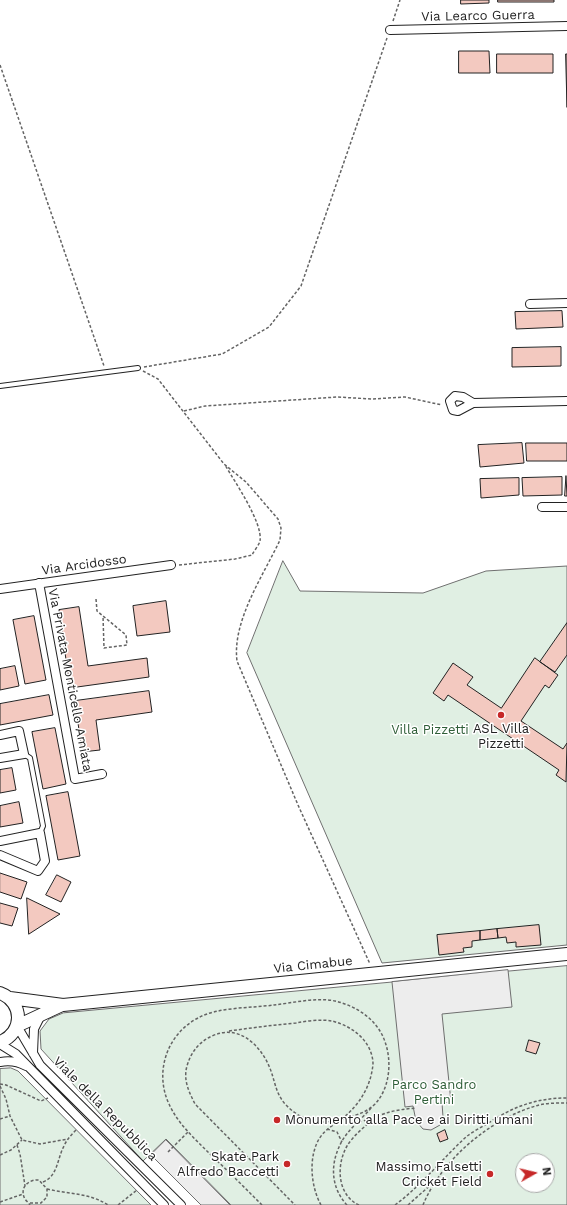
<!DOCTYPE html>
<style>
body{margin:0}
#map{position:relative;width:567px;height:1205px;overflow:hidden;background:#fff;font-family:"Work Sans",sans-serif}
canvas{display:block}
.north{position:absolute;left:515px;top:1153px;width:40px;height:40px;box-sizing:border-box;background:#fff;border:1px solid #a7a7a7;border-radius:50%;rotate:82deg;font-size:11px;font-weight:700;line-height:16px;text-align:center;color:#222}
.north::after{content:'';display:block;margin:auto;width:14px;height:18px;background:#c62828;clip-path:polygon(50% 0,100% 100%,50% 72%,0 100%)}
</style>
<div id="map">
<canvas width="567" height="1205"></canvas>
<div class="north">N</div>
</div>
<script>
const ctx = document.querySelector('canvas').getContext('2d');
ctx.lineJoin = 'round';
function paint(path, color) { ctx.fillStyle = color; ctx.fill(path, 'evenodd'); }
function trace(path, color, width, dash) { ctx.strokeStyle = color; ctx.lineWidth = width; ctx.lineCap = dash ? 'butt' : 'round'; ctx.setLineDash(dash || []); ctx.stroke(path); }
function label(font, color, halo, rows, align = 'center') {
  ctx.font = font + ' "Work Sans",sans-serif'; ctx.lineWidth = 3; ctx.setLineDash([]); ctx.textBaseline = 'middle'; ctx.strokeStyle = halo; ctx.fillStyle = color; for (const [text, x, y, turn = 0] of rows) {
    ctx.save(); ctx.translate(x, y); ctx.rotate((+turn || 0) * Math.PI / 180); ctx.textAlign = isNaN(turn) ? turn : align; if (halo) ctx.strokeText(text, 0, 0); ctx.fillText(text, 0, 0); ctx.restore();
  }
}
const green = new Path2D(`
 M283 561 300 591 423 593 486 571 567 566V945L382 963 247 653Z
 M567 966V1205H231L166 1139 143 1161 41 1049 40 1031 49 1019 63 1013ZM523 1161H547V1185H523Z
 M11 1068 18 1071 151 1205H0V1069Z`);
paint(green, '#e0efe3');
trace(green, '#6f6f6f', 1);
const parking = new Path2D(`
 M508 970 512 1007 442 1014 451 1102 442 1103 443 1117 440 1125 431 1130 423 1129 416 1121 413 1106 405 1107 392 982Z
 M166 1140 230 1205H201L151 1155Z`);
paint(parking, '#ededed');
trace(parking, '#6f6f6f', 1);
const building = new Path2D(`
 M461 0H489V3L461 4Z
 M498 0H554V2H498Z
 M459 51H489L490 73H459Z
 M497 54H553V73H497Z
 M566 54H567V107Z
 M562 311 563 327 516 329 515 312Z
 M561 347V366L512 367V348Z
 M522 443 524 463 480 467 478 445Z
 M526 443H567V461H527Z
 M566 476 567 496H565Z
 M562 477V495L523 496 522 478Z
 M519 478V495L481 498 480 479Z
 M166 601 170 632 137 636 133 606Z
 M79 607 88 666 147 658 149 677 70 688 59 610Z
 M34 616 46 680 25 684 13 620Z
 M567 623V655L555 672 540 662Z
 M535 658 558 675 549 688 545 685 521 721 563 749 567 743 566 782 556 775 559 770 448 695 444 701 433 693 453 663 473 677 467 685 501 708Z
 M15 666 19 686 0 690V669Z
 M149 691 152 712 96 720 100 750 82 752 75 701Z
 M49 695 53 715 0 725V704Z
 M55 728 66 784 43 789 32 732Z
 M12 768 16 790 0 793V770Z
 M68 792 80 856 58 860 46 796Z
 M19 802 23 823 0 827V806Z
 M0 873 27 882 21 899 0 892Z
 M57 875 71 882 61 902 46 895Z
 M27 898 60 914 29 934Z
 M0 903 18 908 12 926 0 923Z
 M539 925 541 945 516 947V942L507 943 506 937 498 938 497 929Z
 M497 929 498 938 480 940V931Z
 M480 931V940L472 941V947L463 948 464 952 439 955 437 935Z
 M529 1040 540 1043 536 1054 526 1051Z
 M445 1130 448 1139 440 1142 437 1134Z`);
paint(building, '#f3c9c0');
trace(building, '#222', 1);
const service = new Path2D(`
 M0 386 138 368
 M24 754 30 758 43 826 40 833`);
const minor = new Path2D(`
 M390 30 567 26
 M530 304 567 303
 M473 403 463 397 455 396 450 401 453 410 458 411 473 403 567 401
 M542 507H567
 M39 583 75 779 102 774
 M0 589 171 565
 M0 735 19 731 24 754 0 758
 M0 841 40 833 45 861 38 871 0 855
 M17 1026 40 1065 181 1205
 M0 1044 16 1054 164 1205
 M33 1053 34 1029 41 1015
 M0 1062C10 1060 17 1061 26 1066`);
const secondary = new Path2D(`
 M0 993C24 1002 24 1033 0 1042
 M10 998 63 1005 567 954
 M17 1026 62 1005`);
trace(service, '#222', 6);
trace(minor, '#222', 10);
trace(secondary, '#222', 14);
trace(new Path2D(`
 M393 21 400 0
 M0 65 104 366
 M144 367 222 354 269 327 301 286 387 38
 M143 371 158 379 224 464 246 482 278 519 281 528 280 540C263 576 232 621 237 661L298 805 370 964
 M184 411 205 406 337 397 372 399 405 397 442 405
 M179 565 235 559 252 555C254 551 259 545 260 541 263 523 235 482 225 465
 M96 599 97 611 126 635 127 645 104 648 103 616
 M229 1031C251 1028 273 1025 296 1023 307 1021 321 1019 332 1021 344 1024 355 1030 363 1039 369 1046 373 1055 373 1064 371 1086 360 1104 343 1118
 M0 1084 6 1085 41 1101 48 1098
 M0 1086 6 1099 10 1116 22 1140 40 1144 68 1139
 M0 1119 10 1116
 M359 1122 375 1118
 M327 1129 337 1132 342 1142
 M17 1145 20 1154 25 1186
 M168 1152 188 1132
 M0 1155 11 1150 22 1140
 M43 1182C58 1176 57 1159 64 1146 67 1139 72 1134 77 1129
 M47 1189C68 1194 90 1193 108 1205
 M0 1202 23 1194
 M30 1203H41L47 1197V1189L39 1180C30 1179 20 1186 24 1197 25 1200 28 1202 30 1205
 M118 1205 137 1190
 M262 1205C245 1188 228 1171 210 1154 195 1139 178 1124 169 1104 154 1072 167 1034 198 1018 217 1007 252 1008 274 1005 293 1003 316 997 335 1001 352 1005 368 1014 378 1028 393 1049 393 1085 375 1104 367 1112 357 1115 347 1118 330 1123 315 1124 300 1116 293 1112 286 1106 282 1100 275 1090 274 1077 269 1066 259 1043 237 1024 212 1036 199 1042 191 1052 187 1066 183 1080 189 1092 195 1104L295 1205
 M321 1205C311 1187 308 1158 319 1139 324 1131 332 1125 340 1121
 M347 1205C331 1188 330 1165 340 1145 346 1131 362 1119 372 1107
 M359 1205C337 1195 336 1165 347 1146 353 1136 366 1125 375 1118 386 1111 404 1109 416 1108
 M395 1205C422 1185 442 1159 466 1137 472 1132 480 1128 487 1124 512 1107 536 1098 567 1098
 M408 1205 435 1181
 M423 1205C442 1159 491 1118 539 1105 548 1103 558 1103 567 1103`), '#646464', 1.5, [3, 2]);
trace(service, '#fff', 4);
trace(minor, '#fff', 8);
trace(secondary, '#fff', 12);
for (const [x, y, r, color] of [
 [501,715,4,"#c62828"],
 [277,1120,4,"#c62828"],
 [287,1164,4,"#c62828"],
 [490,1174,4,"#c62828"]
]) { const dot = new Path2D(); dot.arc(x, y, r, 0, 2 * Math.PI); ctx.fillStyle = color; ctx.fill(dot); trace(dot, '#fff', 1.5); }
label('13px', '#222', '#fff', [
 ["Via Learco Guerra",478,16,-1],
 ["Via Arcidosso",84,565,-8],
 ["Via Privata Monticello Amiata",70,680,79],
 ["Via Cimabue",313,965,-6],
 ["Viale della Repubblica",105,1109,45]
]);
label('13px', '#222', '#fff', [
 ["ASL Villa",501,729,"center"],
 ["Pizzetti",501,744,"center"],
 ["Monumento alla Pace e ai Diritti umani",285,1120,"left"],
 ["Skate Park",279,1157],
 ["Alfredo Baccetti",279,1172],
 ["Massimo Falsetti",482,1167],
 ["Cricket Field",482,1182]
], 'right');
label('13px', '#2f5e38', '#fff', [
 ["Villa Pizzetti",430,730],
 ["Parco Sandro",434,1085],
 ["Pertini",434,1100]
]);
</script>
